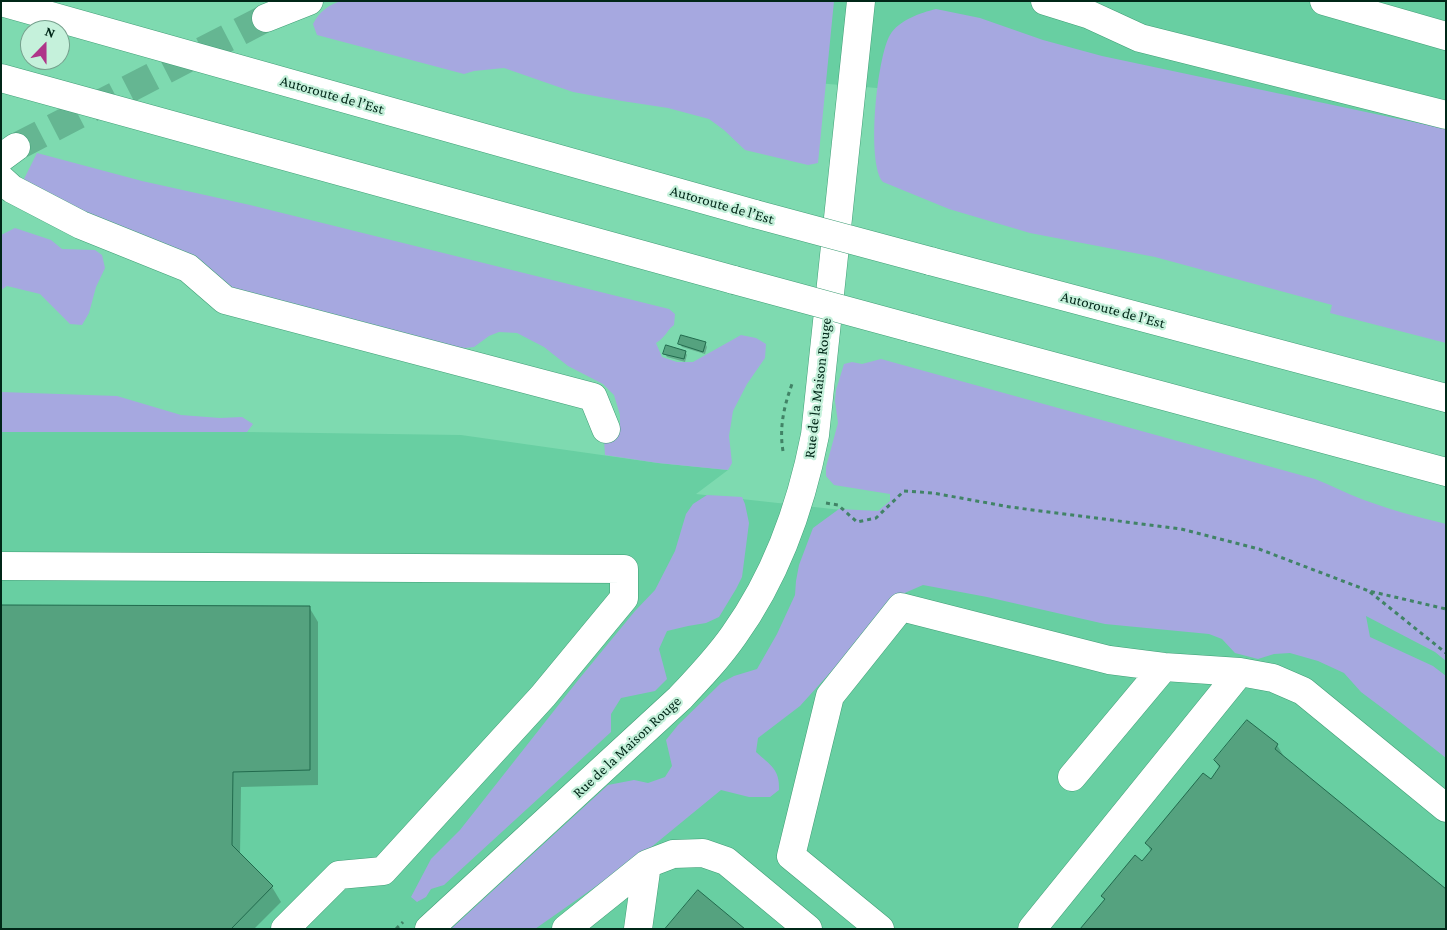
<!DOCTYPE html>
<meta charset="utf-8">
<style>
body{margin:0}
#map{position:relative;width:1447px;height:930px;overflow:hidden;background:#7edab0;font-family:"Crimson Pro",serif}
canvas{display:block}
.frame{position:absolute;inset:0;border:2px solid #002718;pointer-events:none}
.north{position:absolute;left:20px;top:20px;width:50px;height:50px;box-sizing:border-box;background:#c5f1db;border:1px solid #76a08d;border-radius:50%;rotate:22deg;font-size:14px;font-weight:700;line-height:20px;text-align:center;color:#002718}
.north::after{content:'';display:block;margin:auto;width:18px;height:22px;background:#af3589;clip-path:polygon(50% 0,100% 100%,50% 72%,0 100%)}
</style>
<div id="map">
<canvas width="1447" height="930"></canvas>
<div class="frame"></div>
<div class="north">N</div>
</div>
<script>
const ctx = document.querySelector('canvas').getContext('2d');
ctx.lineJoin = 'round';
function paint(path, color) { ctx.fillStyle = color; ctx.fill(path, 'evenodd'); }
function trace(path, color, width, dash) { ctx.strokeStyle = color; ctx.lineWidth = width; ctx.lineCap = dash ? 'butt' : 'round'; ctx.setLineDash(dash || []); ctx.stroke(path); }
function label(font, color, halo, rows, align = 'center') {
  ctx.font = font + ' "Crimson Pro",serif'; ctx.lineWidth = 4.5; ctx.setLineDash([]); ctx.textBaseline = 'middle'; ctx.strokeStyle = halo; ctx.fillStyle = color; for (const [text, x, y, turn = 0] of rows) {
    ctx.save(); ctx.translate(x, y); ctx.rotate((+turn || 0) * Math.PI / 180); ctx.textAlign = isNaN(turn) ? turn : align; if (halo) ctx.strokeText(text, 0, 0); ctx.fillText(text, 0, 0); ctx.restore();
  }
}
paint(new Path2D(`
 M368 1H1446V149L925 92 768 79Z
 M1 432H247L461 435 658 463 728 470 696 494 896 516 1446 627V929H1Z`), '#68cfa2');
paint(new Path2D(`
 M342 1H834L818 163 808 165 745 150 724 130 709 119 668 108 622 101 573 92 504 68 474 71 464 74 317 35 313 24C319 12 329 4 342 1Z
 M936 9 980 18 1043 40 1102 56 1446 129V343L1330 313 1332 305 1155 257 1030 233 949 209 883 182C866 163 877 57 890 35 899 20 920 13 936 9Z
 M37 153 142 181 250 205 669 309 675 314 674 325C666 331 667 336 656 343L662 357 677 362H693L741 335 756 338 766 344 765 358 747 384 733 411 729 436 732 463 728 470 658 463 605 455 604 440 620 426V415L614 395 603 384 568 366 544 347 517 333 499 332 489 336 474 347 465 348 428 343 237 294 22 183Z
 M15 228 51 240 62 249 95 250 102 255 105 268 96 287 89 313 82 325 70 324 40 294 7 286 1 290V235Z
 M881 359 1315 479C1331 485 1347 494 1364 500 1391 510 1418 517 1446 524V661L1435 652 1366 616 1370 637 1433 666 1446 676V758L1389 713 1361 692 1344 673 1318 661 1290 653 1274 654 1258 659 1235 653 1222 639 1209 634 1105 624 987 597 923 585 900 595 800 706 758 738 756 752C770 765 780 769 779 790L770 797H749L721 790 649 849 535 929H451L608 785 634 780 648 783 665 777 672 766 666 740 678 725 721 683 734 676 757 669 777 634 795 595 796 581 799 565 813 528 839 509 878 511 890 501V494L834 485 826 476V467L838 423 835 401 836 390 844 364 852 362 862 364Z
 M1 392 117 396 181 415 220 418 242 417 253 424 247 432H1Z
 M707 495 742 497 745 504 749 523 742 577 736 589 719 617 706 623 688 626 667 631 659 649 667 679 655 691 621 698 611 714V732L444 885 431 889 426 897 417 902 411 897 431 859 460 830 579 679 635 611 655 590 675 551 686 514 693 504Z`), '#a6a8e0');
paint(new Path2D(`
 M705 343 707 347 705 354 682 347 680 344Z
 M685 352 687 355 685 362 667 357 665 354Z
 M309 607 318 622V785L241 787 240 855 272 887 281 902 254 929H1Z
 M1277 745 1286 760 1105 901 1102 896 1142 863 1151 852 1147 843 1211 781 1220 769 1215 761Z`), '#0003');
const building = new Path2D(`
 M681 335 706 342 703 352 678 344Z
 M666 345 686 351 684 359 663 354Z
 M1 605 310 606V770L233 772 232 845 273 886 231 929H1Z
 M1247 720 1278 744 1275 749 1446 889V929H1080L1105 899 1101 896 1135 855 1142 861 1152 849 1145 843 1203 773 1211 779 1220 766 1214 760Z
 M698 890 745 929H665Z`);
paint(building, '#55a27f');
trace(building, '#216a4d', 1);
trace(new Path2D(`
 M16 147 266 18`), '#65b692', 28, [28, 14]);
const minor = new Path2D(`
 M1045 1 1090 15 1140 38 1446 115
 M1324 1 1446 36
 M266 18 309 1
 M1 158 16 147
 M1 179 12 189 81 225 188 268 225 300 593 397 606 429
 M1 566 624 569V598L543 696 383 871 339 875 285 929
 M1072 777 1164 667
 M429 929 680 698C699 678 718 658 734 635 777 575 801 507 815 435L861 1
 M566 929 647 864 673 854 703 853 726 861 808 929
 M638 929 647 864
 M880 929 791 856 830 696 901 607 1109 660 1164 667 1240 672 1273 678 1303 691 1446 808
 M1032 929 1240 672`);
const highway = new Path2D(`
 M1 2 755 214
 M1 78 734 280
 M930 261 1446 398
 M911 328 1446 472`);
trace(minor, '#409e76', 29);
trace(highway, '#409e76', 29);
trace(new Path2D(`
 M783 451C779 428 784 406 792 384
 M826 503 838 505 857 522 876 518 904 491 933 493 1010 507 1181 529 1259 549 1369 591 1446 609
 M1370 592 1446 653
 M396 929 403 922`), '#418366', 3, [4, 4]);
trace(minor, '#fff', 28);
trace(highway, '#fff', 28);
const highwayBridge = new Path2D(`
 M755 214 930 261
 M734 280 911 328`);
trace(highwayBridge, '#409e76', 29, []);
trace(highwayBridge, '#fff', 28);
label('15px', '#002718', '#c5f1db', [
 ["Autoroute de l’Est",332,95,16],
 ["Autoroute de l’Est",722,205,16],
 ["Autoroute de l’Est",1113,310,15],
 ["Rue de la Maison Rouge",818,388,-83],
 ["Rue de la Maison Rouge",627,747,-43]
]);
</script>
